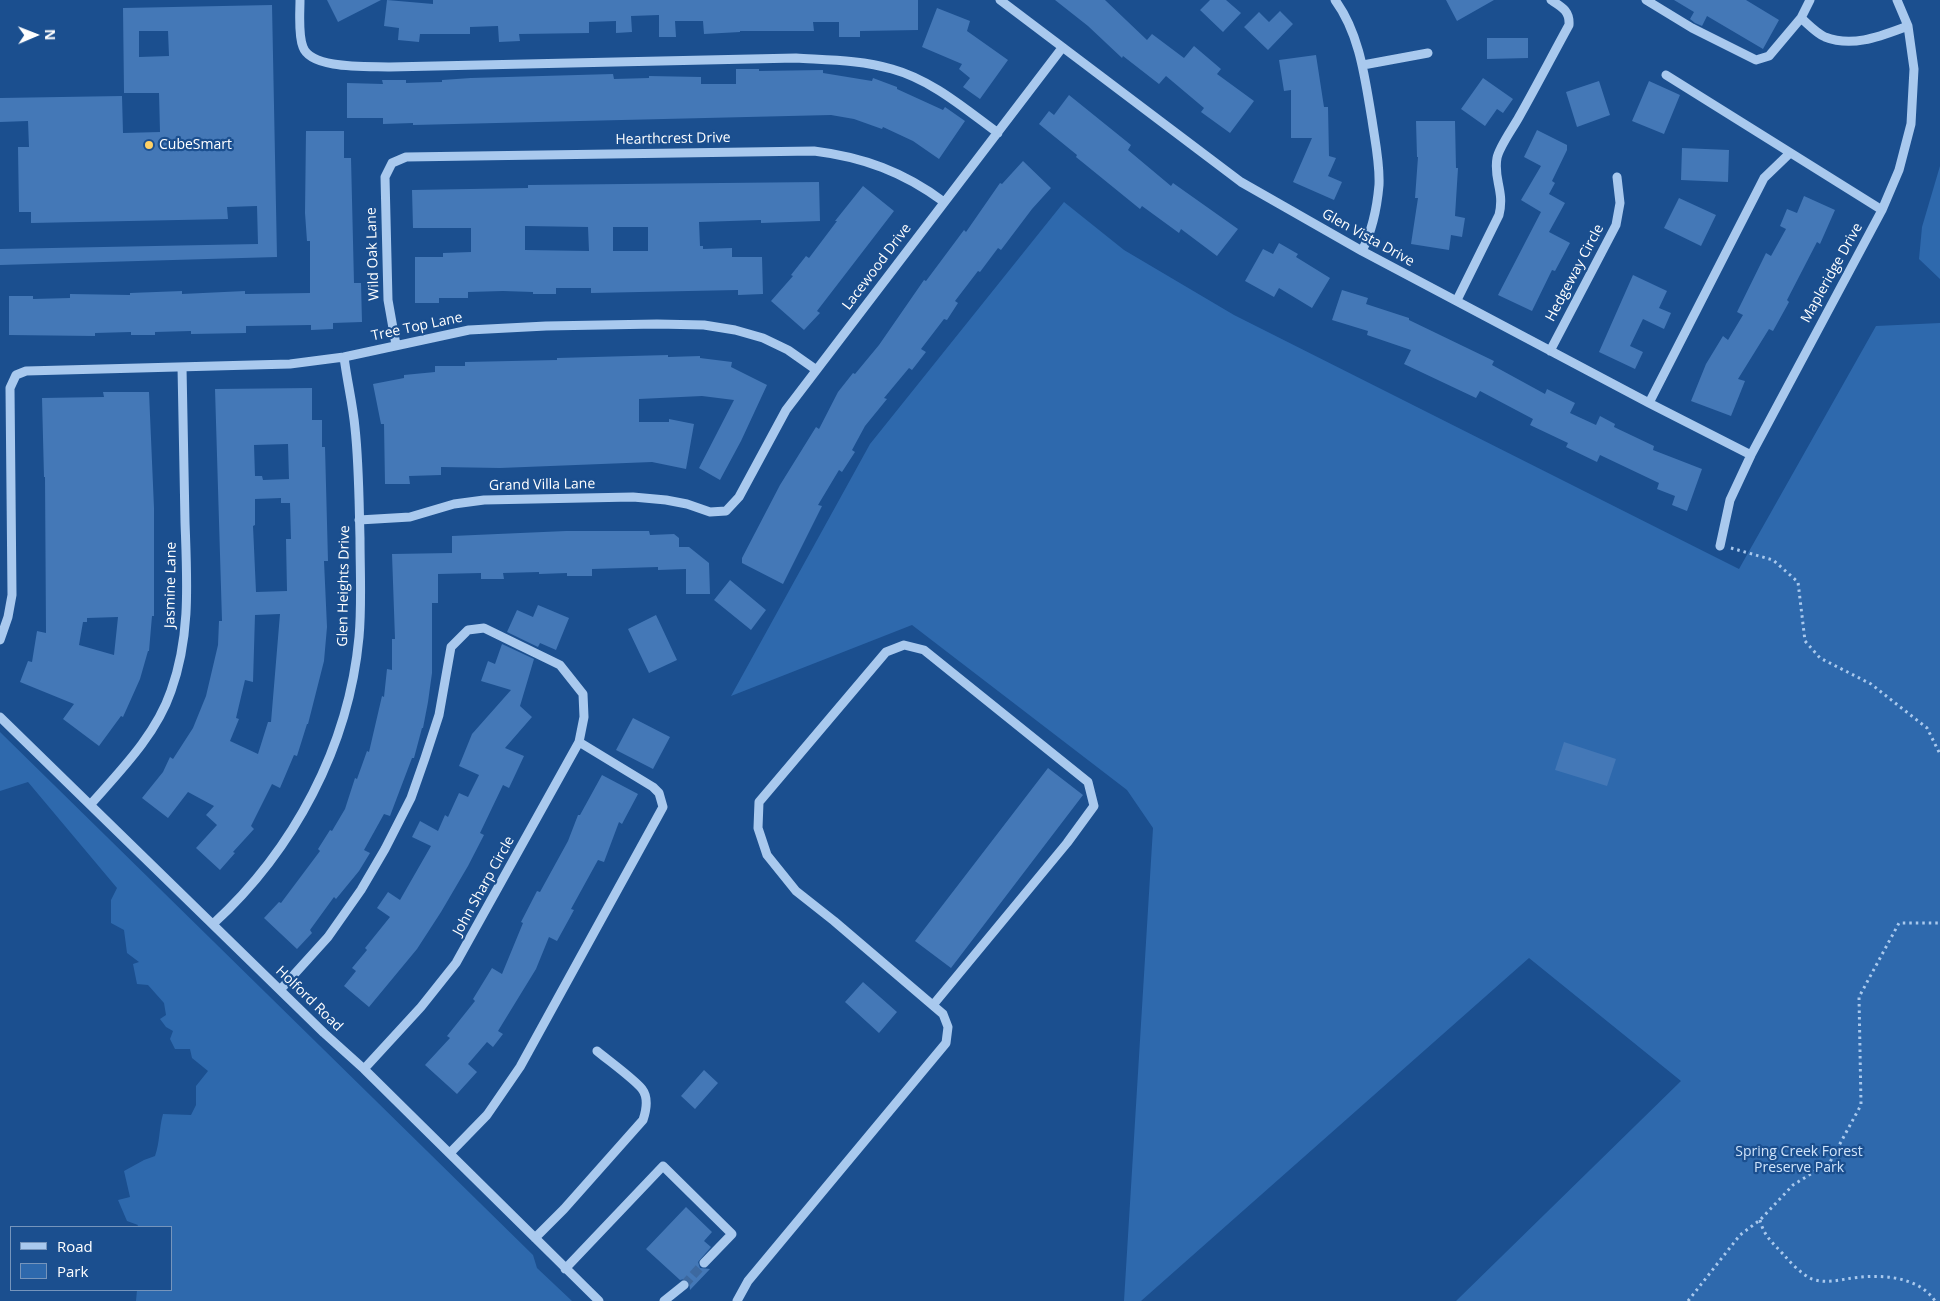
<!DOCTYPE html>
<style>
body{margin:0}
#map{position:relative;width:1940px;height:1301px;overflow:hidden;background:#1b4f8f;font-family:"Open Sans",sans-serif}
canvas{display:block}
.legend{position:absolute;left:10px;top:1226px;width:162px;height:65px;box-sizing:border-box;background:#1b4f8f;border:1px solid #7695bc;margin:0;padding:6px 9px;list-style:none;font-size:15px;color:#fff}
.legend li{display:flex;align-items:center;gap:10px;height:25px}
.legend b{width:25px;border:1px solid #7695bc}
.north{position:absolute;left:10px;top:10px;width:50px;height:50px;-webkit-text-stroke:4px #1b4f8f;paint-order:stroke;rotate:89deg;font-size:14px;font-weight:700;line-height:20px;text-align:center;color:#fff}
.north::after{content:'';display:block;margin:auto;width:18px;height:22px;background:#fff;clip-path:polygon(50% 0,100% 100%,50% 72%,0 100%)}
</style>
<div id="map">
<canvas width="1940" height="1301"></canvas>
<ul class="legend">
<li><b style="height:6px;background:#a9c9ee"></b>Road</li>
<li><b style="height:14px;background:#2e69ad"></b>Park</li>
</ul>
<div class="north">N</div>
</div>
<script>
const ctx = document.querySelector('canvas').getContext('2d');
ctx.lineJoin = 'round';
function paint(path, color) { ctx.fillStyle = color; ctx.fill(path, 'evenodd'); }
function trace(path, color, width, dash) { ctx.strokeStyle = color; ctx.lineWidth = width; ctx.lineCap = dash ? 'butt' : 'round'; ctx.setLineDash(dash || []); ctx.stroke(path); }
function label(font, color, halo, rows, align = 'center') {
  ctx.font = font + ' "Open Sans",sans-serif'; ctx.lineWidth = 4.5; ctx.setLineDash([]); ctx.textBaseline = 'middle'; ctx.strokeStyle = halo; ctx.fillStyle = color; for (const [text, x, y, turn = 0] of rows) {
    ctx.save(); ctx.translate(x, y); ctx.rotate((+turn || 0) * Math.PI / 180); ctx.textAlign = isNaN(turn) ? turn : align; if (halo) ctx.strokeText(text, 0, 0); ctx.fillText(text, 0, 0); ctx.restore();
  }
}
paint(new Path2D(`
 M1940 166V279L1919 259 1922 227Z
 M1064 202 1124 250 1234 315 1739 569 1876 326 1940 323V1301H1456L1681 1081 1529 958 1141 1301H1124L1153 828 1127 790 912 625 731 696 870 444Z
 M0 732 533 1255 537 1268 572 1301H136L137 1290H171V1227H137L138 1225 127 1221 118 1200 130 1197 124 1171 144 1160 155 1156C160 1142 159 1128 163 1114L191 1115 196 1105V1086L208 1071 192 1058 190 1049H175L170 1039 173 1031 166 1027 160 1019 166 1015 164 1003 148 985 137 984 133 964 139 962 127 953 124 930 111 923V900L117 888 28 782 0 791Z`), '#2e69ad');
paint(new Path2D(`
 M327 0H381L338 22Z
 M387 0 433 4V0H918V30L860 31V37H839V22H813L814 31H740V32L704 34 703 21H675L676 37H659V15L631 16 632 32 616 33V21L589 22V33L519 34 520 41 499 42 498 26 470 27V34H420L419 42 398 40 399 28 384 26Z
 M1055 0H1105L1147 40 1152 34 1184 58 1194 46 1221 69 1217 74 1254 101 1230 133 1201 112 1204 108 1166 76 1159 84 1123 56 1122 58 1088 26Z
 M1210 0H1226L1241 13 1223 32 1200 10Z
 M1446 0H1494L1457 21Z
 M1674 0H1746L1779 20 1763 49 1707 16 1702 26 1695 23 1690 19 1694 12Z
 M272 5 277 257 0 265V249L258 244 257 206 227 207 228 219 31 223V212H19L18 147H29L28 121 0 122V98L122 96 123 133 160 132 159 93H124L123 8ZM139 31H168L169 56 139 57Z
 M937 8 970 21 967 31 1008 60 980 99 963 87 970 78 959 69 962 64 922 47Z
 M1280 11 1293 24 1268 50 1244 27 1259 12 1269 22Z
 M1487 38H1528V58L1487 59Z
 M1316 55 1324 107H1328L1329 156 1336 158 1328 176 1342 182 1334 200 1293 182 1312 138H1291V90L1284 91 1279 60Z
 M736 69H759V71L823 70V73L872 81 873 78 897 87V89L943 110 945 107 965 121 939 159 913 141 883 127 882 129 854 119 831 115 413 125V123L383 124V118H347V83L383 84 382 80H406V83L442 82V80L471 78 613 74 614 79 649 78V76L701 77V84H736Z
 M1483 78 1513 99 1503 113 1497 109 1485 126 1461 109Z
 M1599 81 1610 115 1577 127 1566 92Z
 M1649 81 1680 95 1664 134 1632 121Z
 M1069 95 1131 145 1128 150 1171 186 1173 183 1238 229 1217 256 1181 229 1179 233 1142 206 1140 209 1076 157 1077 155 1039 124 1049 111 1054 115Z
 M1416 121H1455L1456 168H1458L1455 216 1465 218 1462 237 1451 235 1449 250 1411 244 1418 198H1415L1418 157H1417Z
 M1537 130 1567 145V150L1552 181 1555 183 1549 194 1565 203 1549 232 1570 243 1555 271 1552 270 1532 311 1498 295 1541 212 1521 200 1541 166 1524 157Z
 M306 131H344V158H351L354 283H361L362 322 333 323V329L311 330V325L246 326V333L191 334V331L155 332V335H131V332L95 333V336L9 335V296H33V299L70 298V294L130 295V293L182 291V294L245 291V294L310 293V241H307L305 213Z
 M1682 148 1729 150 1728 182 1681 180Z
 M1023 161 1051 188 1032 209 1001 250 998 248 980 272 978 271 955 301 958 303 947 320 944 319 921 349 926 352 912 370 909 368 884 398 887 399 865 426 852 450 855 452 842 472 839 470 818 505 822 506 783 584 742 563V558L780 485 816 427 819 429 838 392 853 373 855 374 879 345 924 280 926 281 964 230 966 232 1000 183 1002 184Z
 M819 182 820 221 761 223V220L699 222 700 246H703V249L732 248V257H762L763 294 738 295V290L591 293V288H556V294H533V292L503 291 468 292V298H439V303H415V257H443V253L471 252V228H413L412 190 528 188V185ZM525 226 588 227 589 251 525 250ZM613 227H648V251H613Z
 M863 186 894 211 817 311 820 313 804 330 771 301 793 276 791 275 806 256 809 258 837 221H835Z
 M1804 196 1835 210 1820 244 1817 242 1787 300 1789 302 1773 331 1769 329 1738 379 1745 381 1731 416 1691 401 1706 364 1723 336 1728 340 1743 315 1737 312 1766 253 1771 256 1786 229 1780 226 1787 209 1797 213Z
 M1679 198 1716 215 1701 246 1664 228Z
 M1279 243 1298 254 1296 257 1330 278 1312 308 1279 288 1274 297 1245 281 1263 249 1273 254Z
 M1633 275 1667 291 1659 308 1671 313 1664 329 1643 319 1630 346 1643 352 1635 369 1599 352Z
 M1342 290 1368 298 1366 304 1409 318V320L1494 361 1492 365 1545 394 1547 389 1575 403 1570 413 1596 425 1600 416 1615 424 1614 427 1654 446 1653 450 1702 469 1687 511 1672 505 1675 496 1657 489 1659 483 1600 455 1597 462 1566 447 1568 443 1530 425 1533 419 1480 391 1476 398 1404 364 1411 350 1367 335 1368 331 1332 320Z
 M668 355V357L700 356V358L732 362 731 367 767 385 741 441 720 480 699 468 734 400 702 396 639 399V422H669V419L694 424 686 469 652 462 500 468 441 467V475L409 476 410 484H385L384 424H381L373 384 404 378V375L435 372V366H465V362L557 360V358Z
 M312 388V420H322V447H325L328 561H324L327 627 324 661 308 724H307L297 756 294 755 280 788 272 784 251 826 254 829 233 852 235 853 220 870 196 848 217 825 206 815 214 806 188 792 168 818 142 798 163 772 170 757 173 759 193 728 206 696 218 645 219 621H222L215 389ZM288 444 289 479 263 480 262 476H255L254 445ZM281 498V503H290L291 539H286L287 591 256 592 253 526 255 525V499ZM280 614 271 722H268L258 754 230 741 239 719 236 718 245 680 253 682 255 615Z
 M103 392H149L154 508V616H152L149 651H148L140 679 123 717 121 716 99 746 63 719 74 704 20 682 28 661 32 662 37 631 46 633 45 477H44L42 398 104 397ZM118 617 114 655 79 645 83 622H87V618Z
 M566 531H649L650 535 674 534 679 538V547H689L709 563 710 594H686V569L658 570V567L592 569V576H567V573L539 574V572L503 573 504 579H481V573L438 574V603H432V673L428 702 423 728H422L414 758H412L390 816 384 814 364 850 370 853 359 871 336 899 334 897 310 930 312 933 297 949 264 918 279 902 281 903 320 851 318 849 330 830 332 831 345 809 355 778 357 779 367 751 369 752 382 696 384 697 387 669 392 670V639H395L392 554 452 553V536Z
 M730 580 766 610 751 630 714 600Z
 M538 605 569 618 556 650 540 643 538 647 507 632 517 610 533 617Z
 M656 615 677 660 649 673 628 629Z
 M502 644 534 659 520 706 532 717 505 748 524 756 509 788 503 785 480 833 484 835 468 866 441 912 417 949 369 1007 344 986 356 971 352 968 367 950 365 948 390 917 377 908 388 892 400 900 431 846 412 837 420 821 438 831 445 815 448 817 459 793 468 797 479 775 459 766 472 734 511 690 481 681 488 661 495 664Z
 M633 718 670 737 653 769 616 750Z
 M1564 742 1616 759 1607 786 1555 770Z
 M1048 768 1083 795 951 968 915 941Z
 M602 775 638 794 622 824 619 822 604 862 598 860 571 909 574 910 557 941 549 937 536 969 498 1031 503 1034 493 1047 487 1042 468 1064 477 1072 457 1094 425 1065 450 1038 447 1036 475 1001 473 999 492 968 502 974 523 923 521 922 537 891 540 892 568 841 578 815H580Z
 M863 982 897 1012 879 1033 845 1002Z
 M704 1070 718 1083 695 1109 681 1096Z
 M686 1207 712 1232 704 1241 711 1247 698 1262 700 1268 710 1269 690 1290 689 1281 684 1279 680 1280 646 1249Z`), '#4478b7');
trace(new Path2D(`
 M684 1285 704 1263`), '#3d69a0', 9, [9, 4.5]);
trace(new Path2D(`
 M1731 548 1773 560 1798 582 1805 641 1820 658 1871 684 1927 728 1940 754
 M1760 1220C1764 1236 1772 1242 1783 1254 1791 1263 1801 1274 1812 1279 1824 1283 1835 1281 1846 1279 1875 1274 1917 1274 1935 1301
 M1688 1301 1740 1235 1760 1220 1793 1185 1830 1162 1861 1105 1859 997 1899 923H1940`), '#a9c9ee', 3, [2.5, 4]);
trace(new Path2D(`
 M300 0C300 13 298 35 303 47 311 70 370 66 390 67L796 58C828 60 861 60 892 69 932 80 965 109 998 133
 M1000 0 1241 182 1362 251 1649 403 1751 455
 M1335 0C1360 34 1365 79 1372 120 1375 141 1380 163 1379 185 1377 208 1372 231 1362 251
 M1646 0 1692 28 1756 60 1769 56 1801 18C1808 24 1816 33 1825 37 1853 48 1881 36 1908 26
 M1801 18 1810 0
 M1363 65 1428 53
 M1666 75 1882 210
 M1457 300 1499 215C1505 191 1493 179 1497 158 1499 147 1513 128 1519 117 1536 87 1552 56 1569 25 1570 11 1562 7 1551 0
 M396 345 388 300 385 177 392 163 406 157 814 151C863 157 904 172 944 202
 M1550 351 1616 225 1620 203 1617 177
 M1649 403 1764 178 1790 153
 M359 520 410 517 454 504 484 500 633 497 666 500 687 504 710 512 726 511 739 497 786 410 1062 48
 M1720 546 1730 500 1751 455 1882 210 1899 170 1911 124 1914 69 1908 26 1897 0
 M0 640 8 617 12 595 10 388 16 375 26 371 290 364 344 357 469 330 546 326 657 324 704 325 735 330 763 338 788 350 815 369
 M0 717 324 1033 364 1069 599 1301
 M90 805C120 771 156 735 171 691 191 636 187 580 185 522 184 470 183 418 182 367
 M213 924C294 850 349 746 359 637 362 604 360 571 360 538 359 502 359 465 355 428 353 405 347 381 344 357
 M280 990 328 937 361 890 385 849 411 798 425 758 439 715 451 647 468 630 484 628 560 665 583 694 584 717 579 742 456 963 421 1007 364 1069
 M450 1153 487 1115 520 1067 663 807 659 793 653 787 579 742
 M535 1238 564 1209 643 1120C646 1111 649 1098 642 1089 634 1079 609 1061 597 1051
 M565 1269 663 1166 732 1234 704 1263
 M664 1301 684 1285
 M737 1301 748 1281 946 1043 948 1027 943 1014 834 921 796 891 767 855 758 828 759 802 886 652 904 645 924 650 1088 782 1094 806 1067 843 933 1005`), '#a9c9ee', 9);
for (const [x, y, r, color] of [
 [149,145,5,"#ffd166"]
]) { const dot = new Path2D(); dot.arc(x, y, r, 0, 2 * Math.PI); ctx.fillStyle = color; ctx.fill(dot); trace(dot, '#1b4f8f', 2); }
label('14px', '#fff', '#1b4f8f', [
 ["Hearthcrest Drive",673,139,-1],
 ["Glen Vista Drive",1368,238,29],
 ["Wild Oak Lane",373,254,-92],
 ["Lacewood Drive",877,267,-53],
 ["Hedgeway Circle",1575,273,-62],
 ["Mapleridge Drive",1832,273,-61],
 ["Tree Top Lane",417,327,-12],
 ["Grand Villa Lane",542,485,-1],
 ["Jasmine Lane",171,585,-89],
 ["Glen Heights Drive",344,586,-89],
 ["John Sharp Circle",484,886,-61],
 ["Holford Road",309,999,44]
]);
label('14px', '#fff', '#1b4f8f', [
 ["CubeSmart",159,145]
], 'left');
label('14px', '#cfe3fa', '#1b4f8f', [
 ["Spring Creek Forest",1799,1152],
 ["Preserve Park",1799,1168]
]);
</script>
